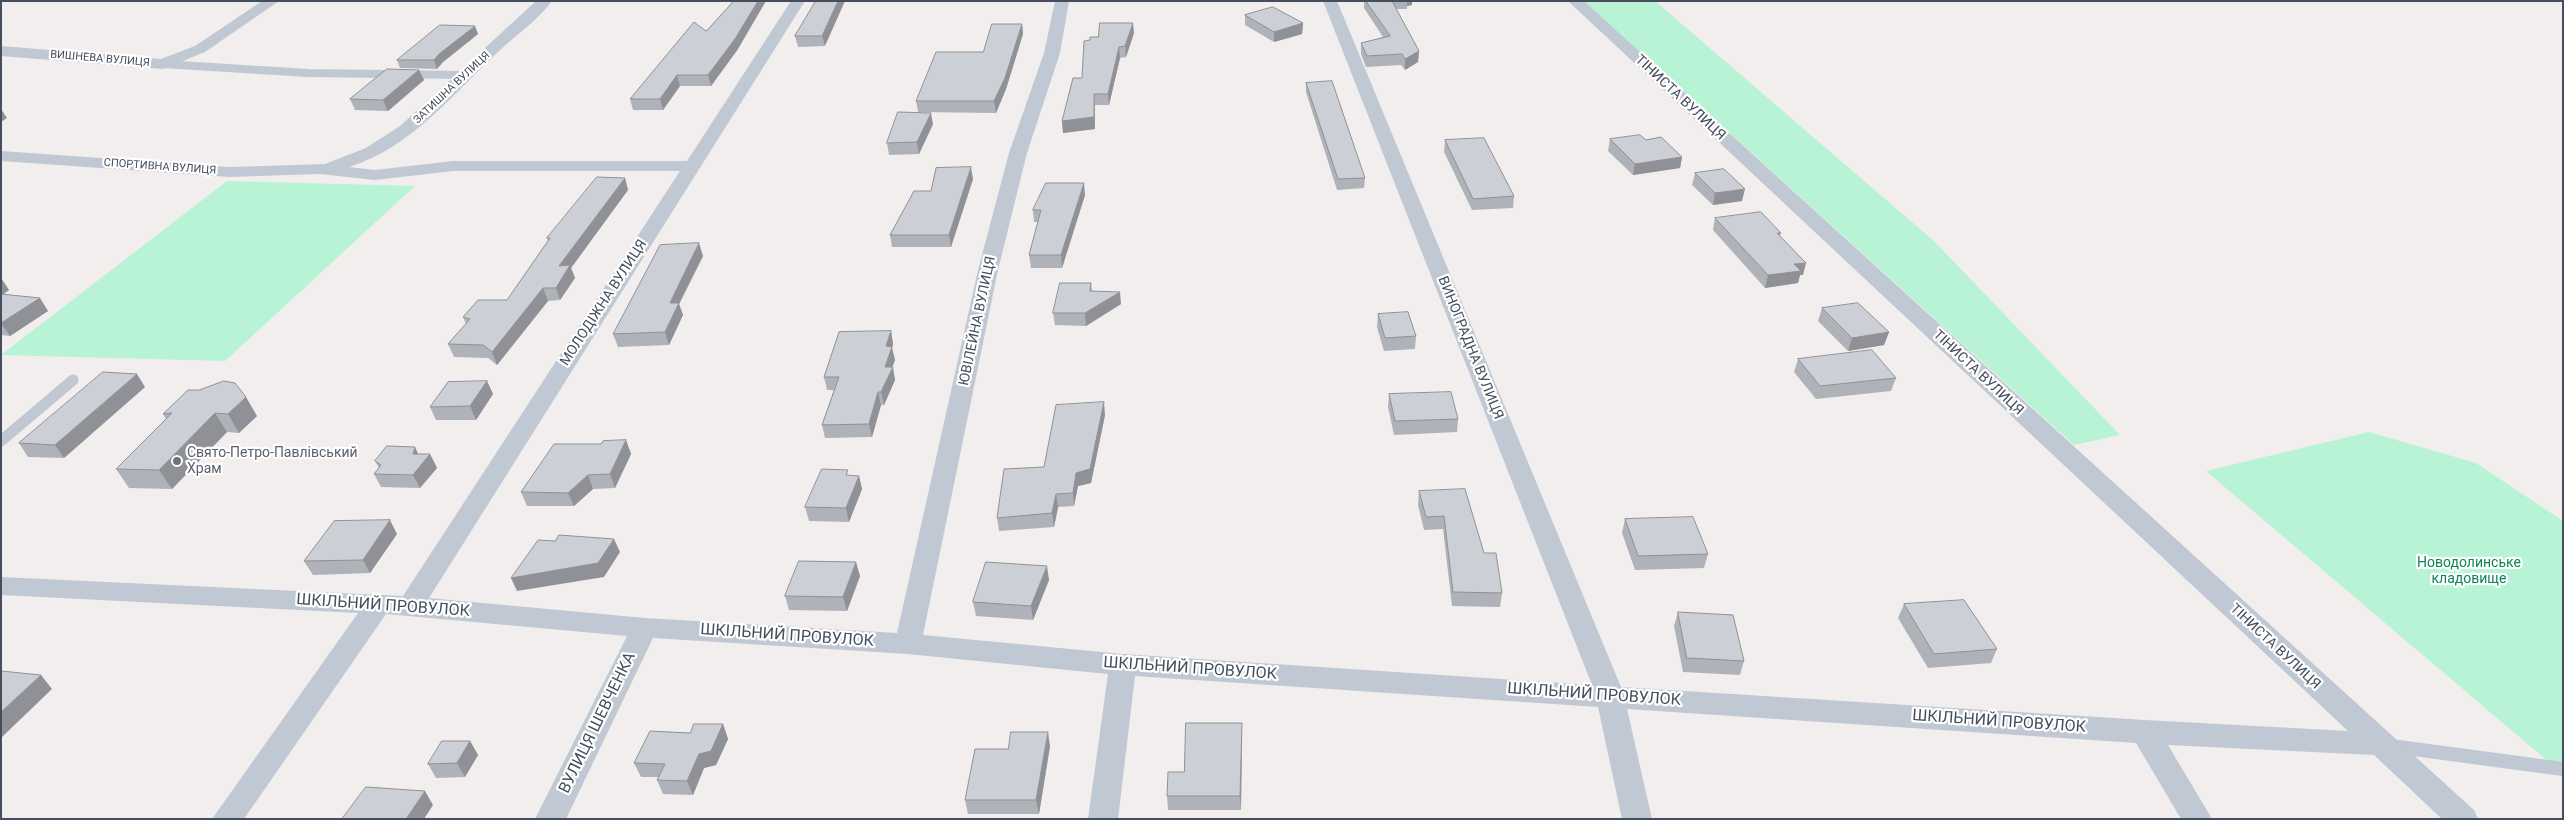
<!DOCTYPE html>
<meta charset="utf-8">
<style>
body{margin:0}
#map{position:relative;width:2564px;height:820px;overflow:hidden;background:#f1eeed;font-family:Roboto,sans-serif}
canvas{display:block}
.frame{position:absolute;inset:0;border:2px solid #444e5d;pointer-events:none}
</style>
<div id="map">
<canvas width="2564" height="820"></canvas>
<div class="frame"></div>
</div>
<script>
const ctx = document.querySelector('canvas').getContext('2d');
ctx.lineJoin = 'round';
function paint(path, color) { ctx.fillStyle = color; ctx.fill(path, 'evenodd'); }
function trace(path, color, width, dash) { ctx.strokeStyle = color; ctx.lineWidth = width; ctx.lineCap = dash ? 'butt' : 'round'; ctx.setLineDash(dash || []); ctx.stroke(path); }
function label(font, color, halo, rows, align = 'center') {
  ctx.font = font + ' Roboto,sans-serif'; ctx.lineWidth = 4.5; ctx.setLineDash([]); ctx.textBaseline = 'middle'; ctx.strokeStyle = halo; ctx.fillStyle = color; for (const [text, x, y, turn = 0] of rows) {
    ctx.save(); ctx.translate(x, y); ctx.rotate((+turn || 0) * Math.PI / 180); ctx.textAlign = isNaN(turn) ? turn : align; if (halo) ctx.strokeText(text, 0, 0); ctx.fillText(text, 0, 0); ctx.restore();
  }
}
paint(new Path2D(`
 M1584 1H1655L1934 241 2120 435 2074 445Z
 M227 181 415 186 225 361 1 355Z
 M2369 432 2476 463 2563 521V774L2206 471Z`), '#b8f3d5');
trace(new Path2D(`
 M163 64 308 73 465 75`), '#c0c8d4', 8);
trace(new Path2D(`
 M1 441 73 380`), '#c0c8d4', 11);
trace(new Path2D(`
 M2391 746 2563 769`), '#c0c8d4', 14);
paint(new Path2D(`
 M262 1H279L205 52 163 69 1 56V46L161 59 195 46Z
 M536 1H552C538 20 516 35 499 51 453 94 411 148 349 167L375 170 453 161H687L791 1H805L429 598 645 618 897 633 978 270 1009 153 1044 53 1055 1H1069L1060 53 1027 153 998 270 923 635 1123 654 1592 685 1323 1H1337L1621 687 2145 720 2348 731 1568 1H1584L2474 810 2478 819H2442L2374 755 2168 745 2212 819H2181L2136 743 1627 709 1652 819H1622L1598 707 1135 676 1118 819H1088L1108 674 908 654 653 638 566 819H535L627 636 386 614 244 819H212L358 613 1 595V577L403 596 680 171H453L375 180 320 174 229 177 1 161V151L229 167 325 164 366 148 400 126Z`), '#c0c8d4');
paint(new Path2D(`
 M816 1 825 46 798 47 795 36Z
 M1364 1H1412V5L1407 6V9H1396L1419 51 1418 62 1405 70 1401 65 1366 67 1361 54V43L1383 37 1364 8Z
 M1245 15 1303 23 1302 34 1274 42 1245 25Z
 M1022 24 1023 34 1006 89 996 113 918 112 916 101Z
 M706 31 738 49 711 86H680L663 110H633L630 99Z
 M1134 33 1126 57 1120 58 1109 105H1095V129L1063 133 1062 121 1082 78Z
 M478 34 443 62 437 69 400 68 397 60Z
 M419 70 424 80 388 111 355 110 350 99Z
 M1306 83 1365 178 1364 188 1337 190 1306 92Z
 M933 124 919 154 889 155 887 143Z
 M1610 139 1646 140 1682 157 1680 168 1633 175 1608 151Z
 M1445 140 1514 196 1513 208 1472 210 1444 152Z
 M1695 173 1742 201 1713 205 1692 185Z
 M625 178 628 190 571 268 575 278 560 300 548 301 497 365 488 358 454 357 448 344 466 324 463 317 507 300 548 241 547 238Z
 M973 179 951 247H892L890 235 931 191Z
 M1085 195 1062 268H1031L1029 255 1038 222H1034L1033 210Z
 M1715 218 1781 233 1780 236 1803 275H1800L1798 283 1765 288 1713 230Z
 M703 256 679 304 683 315 669 345 618 347 613 334Z
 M1 278 9 290 3 294 48 311 10 336 1 335Z
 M1091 283 1092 291 1121 304 1086 326 1055 325 1053 313Z
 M1822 308 1889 332 1884 345 1848 351 1818 321Z
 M1378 314 1416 336 1415 349 1384 351 1377 327Z
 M891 331 893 344 892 348 895 360 892 367 895 380 884 405H881L872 437 825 438 822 425 834 390H827L824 377Z
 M1798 359 1896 378 1891 391 1816 399 1794 372Z
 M487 381 493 394 476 420H436L430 407Z
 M145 387 64 458 28 457 19 443Z
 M199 390 257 416 239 433 227 432 172 489 129 488 116 469 166 419 163 414Z
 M1389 394 1458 419 1457 432 1394 435 1388 407Z
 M1105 415 1091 483 1078 486 1074 506 1058 507 1054 527 999 531 997 518 1044 467Z
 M626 440 631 454 615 488 593 489 574 506H527L521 492 601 444Z
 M418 454H430L437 468 420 488 381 487 374 474 379 468 375 461Z
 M849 476H859L862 489 849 522 809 521 805 507Z
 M1419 491 1484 553 1502 593 1500 607 1452 606 1443 529 1424 530 1418 505Z
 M1625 519 1708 554 1704 568 1635 570 1622 533Z
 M397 534 370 573 313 575 304 561Z
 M860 576 847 611 789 610 785 596Z
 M1049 580 1033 620 976 616 973 602Z
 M1904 604 1997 649 1991 663 1928 668 1898 618Z
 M1678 612 1744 661 1740 675 1683 672 1674 626Z
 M1242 723 1241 810H1168L1167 796 1184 772Z
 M723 724 728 739 716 765 704 768 693 795 663 794 657 780 658 777H641L634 763 690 733Z
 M470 741 478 755 465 777 436 778 428 764Z
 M1050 746 1039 814H968L965 800 1008 749Z`), '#afb2b8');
paint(new Path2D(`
 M758 1H766L738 49 711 86 708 75Z
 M838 1H845L825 46 822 36Z
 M1407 1H1412V5L1407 6Z
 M1133 23 1134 33 1126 57 1125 46Z
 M1303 23 1302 34 1274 42V32Z
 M1022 24 1023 34 1006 89 996 113 994 101Z
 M475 26 478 34 443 62 437 69 434 60 439 54Z
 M1119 47 1120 58 1109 105 1108 94Z
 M1419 51 1418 62 1405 70V59Z
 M419 70 424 80 388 111 383 100Z
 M677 75 680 86 663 110 660 99Z
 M1094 94 1095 129 1063 133 1062 121Z
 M1 109 7 118 1 122Z
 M931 113 933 124 919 154 917 142Z
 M1682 157 1680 168 1633 175 1635 164Z
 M971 167 973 179 951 247 949 235Z
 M625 178 628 190 571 268 575 278 560 300 556 288 559 266Z
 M1084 183 1085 195 1062 268 1061 255Z
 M1745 189 1742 201 1713 205 1715 193Z
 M699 243 703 256 679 304 683 315 669 345 665 332 670 303Z
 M1806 263 1803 275H1800L1798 283 1765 288 1768 275 1794 264Z
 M1 278 9 290 1 296Z
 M543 288 548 301 497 365 492 352Z
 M1120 292 1121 304 1086 326 1085 313Z
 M40 298 48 311 10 336 1 323Z
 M891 331 893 344 892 348 895 360 890 374 893 367 895 380 884 405 881 392 885 367 886 346Z
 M1889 332 1884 345 1848 351 1852 338Z
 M137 374 145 387 64 458 55 445Z
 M487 381 493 394 476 420 470 406Z
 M878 392 881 405 872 437 869 424Z
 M246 397 257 416 239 433 228 414Z
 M1104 402 1105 415 1091 483 1078 486 1074 506 1073 493 1076 473Z
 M215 413 227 432 172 489 159 470Z
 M626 440 631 454 615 488 610 474Z
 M415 447 421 460 430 454 437 468 420 488 413 475V454Z
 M588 475 593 489 574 506 568 493Z
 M859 476 862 489 849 522 846 508Z
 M1056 494 1058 507 1054 527 1052 513Z
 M390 520 397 534 370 573 363 560Z
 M614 539 620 552 604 577 517 591 511 578Z
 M856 562 860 576 847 611 843 597Z
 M1047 566 1049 580 1033 620 1031 606Z
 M41 675 52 689 2 737 1 736V712Z
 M1242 723V737L1241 810 1240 796Z
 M723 724 728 739 716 765 704 768 693 795 687 781 699 754Z
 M1048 732 1050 746 1039 814 1036 800Z
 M470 741 478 755 465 777 457 763Z
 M425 791 433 805 424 819H406Z`), '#8f9196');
const building = new Path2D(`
 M734 1H758L735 39 708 75H677L660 99H630L694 22 706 31Z
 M816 1H838L822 36H795Z
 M1366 1H1392L1419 51 1405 59 1402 54 1367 56 1361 43 1390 36Z
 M1273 7 1303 23 1274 32 1245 15Z
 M1100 23H1133L1125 46 1119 47 1108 94H1094V117L1062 121 1073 78H1082L1084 41 1090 40V37H1098Z
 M992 24H1022L1005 78 994 101H916L936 52H983Z
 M440 25 475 26 439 54 434 60H397Z
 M387 69 419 70 383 100 350 99Z
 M1332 81 1365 178 1338 179 1306 83Z
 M898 112 931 113 917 142 887 143Z
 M1640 135 1646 140 1661 137 1682 157 1635 164 1610 139Z
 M1484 138 1514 196 1473 199 1445 140Z
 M971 167 949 235H890L914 191H931L936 168Z
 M1724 169 1745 189 1715 193 1695 173Z
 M597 177 625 178 559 266 570 265 556 288H543L492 352 483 345 448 344 470 319 463 317 478 300H507L550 238H547Z
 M1046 183H1084L1061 255H1029L1041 210H1033Z
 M1761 212 1781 233H1777L1806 263 1794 264 1801 271 1768 275 1715 218Z
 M699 243 670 303H679L665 332 613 334 660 245Z
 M1060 283H1091L1090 291 1120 292 1085 313H1053Z
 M1 294 40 298 1 323Z
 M1858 303 1889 332 1852 338 1822 308Z
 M1408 312 1416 336 1385 338 1378 314Z
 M891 331 886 346 892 347 885 367H893L881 392H878L869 424 822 425 839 377H824L839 332Z
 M1872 350 1896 378 1820 386 1798 359Z
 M103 372 137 374 55 445 19 443Z
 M224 381 235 383 246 397 228 414 215 413 159 470 116 469 172 413 163 414 188 390H199Z
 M487 381 470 406 430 407 448 382Z
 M1451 392 1458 419 1395 421 1389 394Z
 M1104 402 1090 469 1076 473 1073 493 1056 494 1052 513 997 518 1004 469 1044 467 1056 405Z
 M626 440 610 474 588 475 568 493 521 492 554 444H601L603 441Z
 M387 446 415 447 413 454H430L413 475 374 474 381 465 375 461Z
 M822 469 848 470 846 475 859 476 846 508 805 507Z
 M1465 489 1484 553H1496L1502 593 1453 592 1444 516 1426 517 1419 491Z
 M1693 517 1708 554 1638 556 1625 519Z
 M390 520 363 560 304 561 334 521Z
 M559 535 614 539 598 563 511 578 538 540 555 541Z
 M799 561 856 562 843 597 785 596Z
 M986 562 1047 566 1031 606 973 602Z
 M1964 600 1997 649 1934 654 1904 604Z
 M1678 612 1733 615 1744 661 1687 658Z
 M1 671 41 675 1 712Z
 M1186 723H1242L1240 796H1167L1168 772H1184Z
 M694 724H723L711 751 699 754 687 781 657 780 665 764 634 763 650 731 690 733Z
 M1011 732H1048L1036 800H965L975 749H1008Z
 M442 741H470L457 763 428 764Z
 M366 787 425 791 406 819H342Z`);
paint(building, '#cccfd6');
trace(building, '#8f9196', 1);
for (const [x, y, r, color] of [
 [177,461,5,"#6b7280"]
]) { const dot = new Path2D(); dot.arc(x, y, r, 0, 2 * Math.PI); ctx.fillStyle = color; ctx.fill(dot); trace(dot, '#fff', 2); }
label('11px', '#444e5d', '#fff', [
 ["ВИШНЕВА ВУЛИЦЯ",100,59,5],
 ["ЗАТИШНА ВУЛИЦЯ",452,88,-43],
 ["СПОРТИВНА ВУЛИЦЯ",160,167,4]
]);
label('14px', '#444e5d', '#fff', [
 ["ТІНИСТА ВУЛИЦЯ",1680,98,43],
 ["МОЛОДІЖНА ВУЛИЦЯ",604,303,-57],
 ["ЮВІЛЕЙНА ВУЛИЦЯ",978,321,-78],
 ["ВИНОГРАДНА ВУЛИЦЯ",1470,348,68],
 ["ТІНИСТА ВУЛИЦЯ",1978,373,43],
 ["ТІНИСТА ВУЛИЦЯ",2275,647,43]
]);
label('14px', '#5b616d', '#fff', [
 ["Свято-Петро-Павлівський",187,453],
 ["Храм",187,469]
], 'left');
label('14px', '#0f8457', '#fff', [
 ["Новодолинське",2469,563],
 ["кладовище",2469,579]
]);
label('16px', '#444e5d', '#fff', [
 ["ШКІЛЬНИЙ ПРОВУЛОК",383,606,4],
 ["ШКІЛЬНИЙ ПРОВУЛОК",787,636,4],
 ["ШКІЛЬНИЙ ПРОВУЛОК",1190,669,4],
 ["ШКІЛЬНИЙ ПРОВУЛОК",1594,695,4],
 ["ШКІЛЬНИЙ ПРОВУЛОК",1999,722,4],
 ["ВУЛИЦЯ ШЕВЧЕНКА",598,723,-64]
]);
</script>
